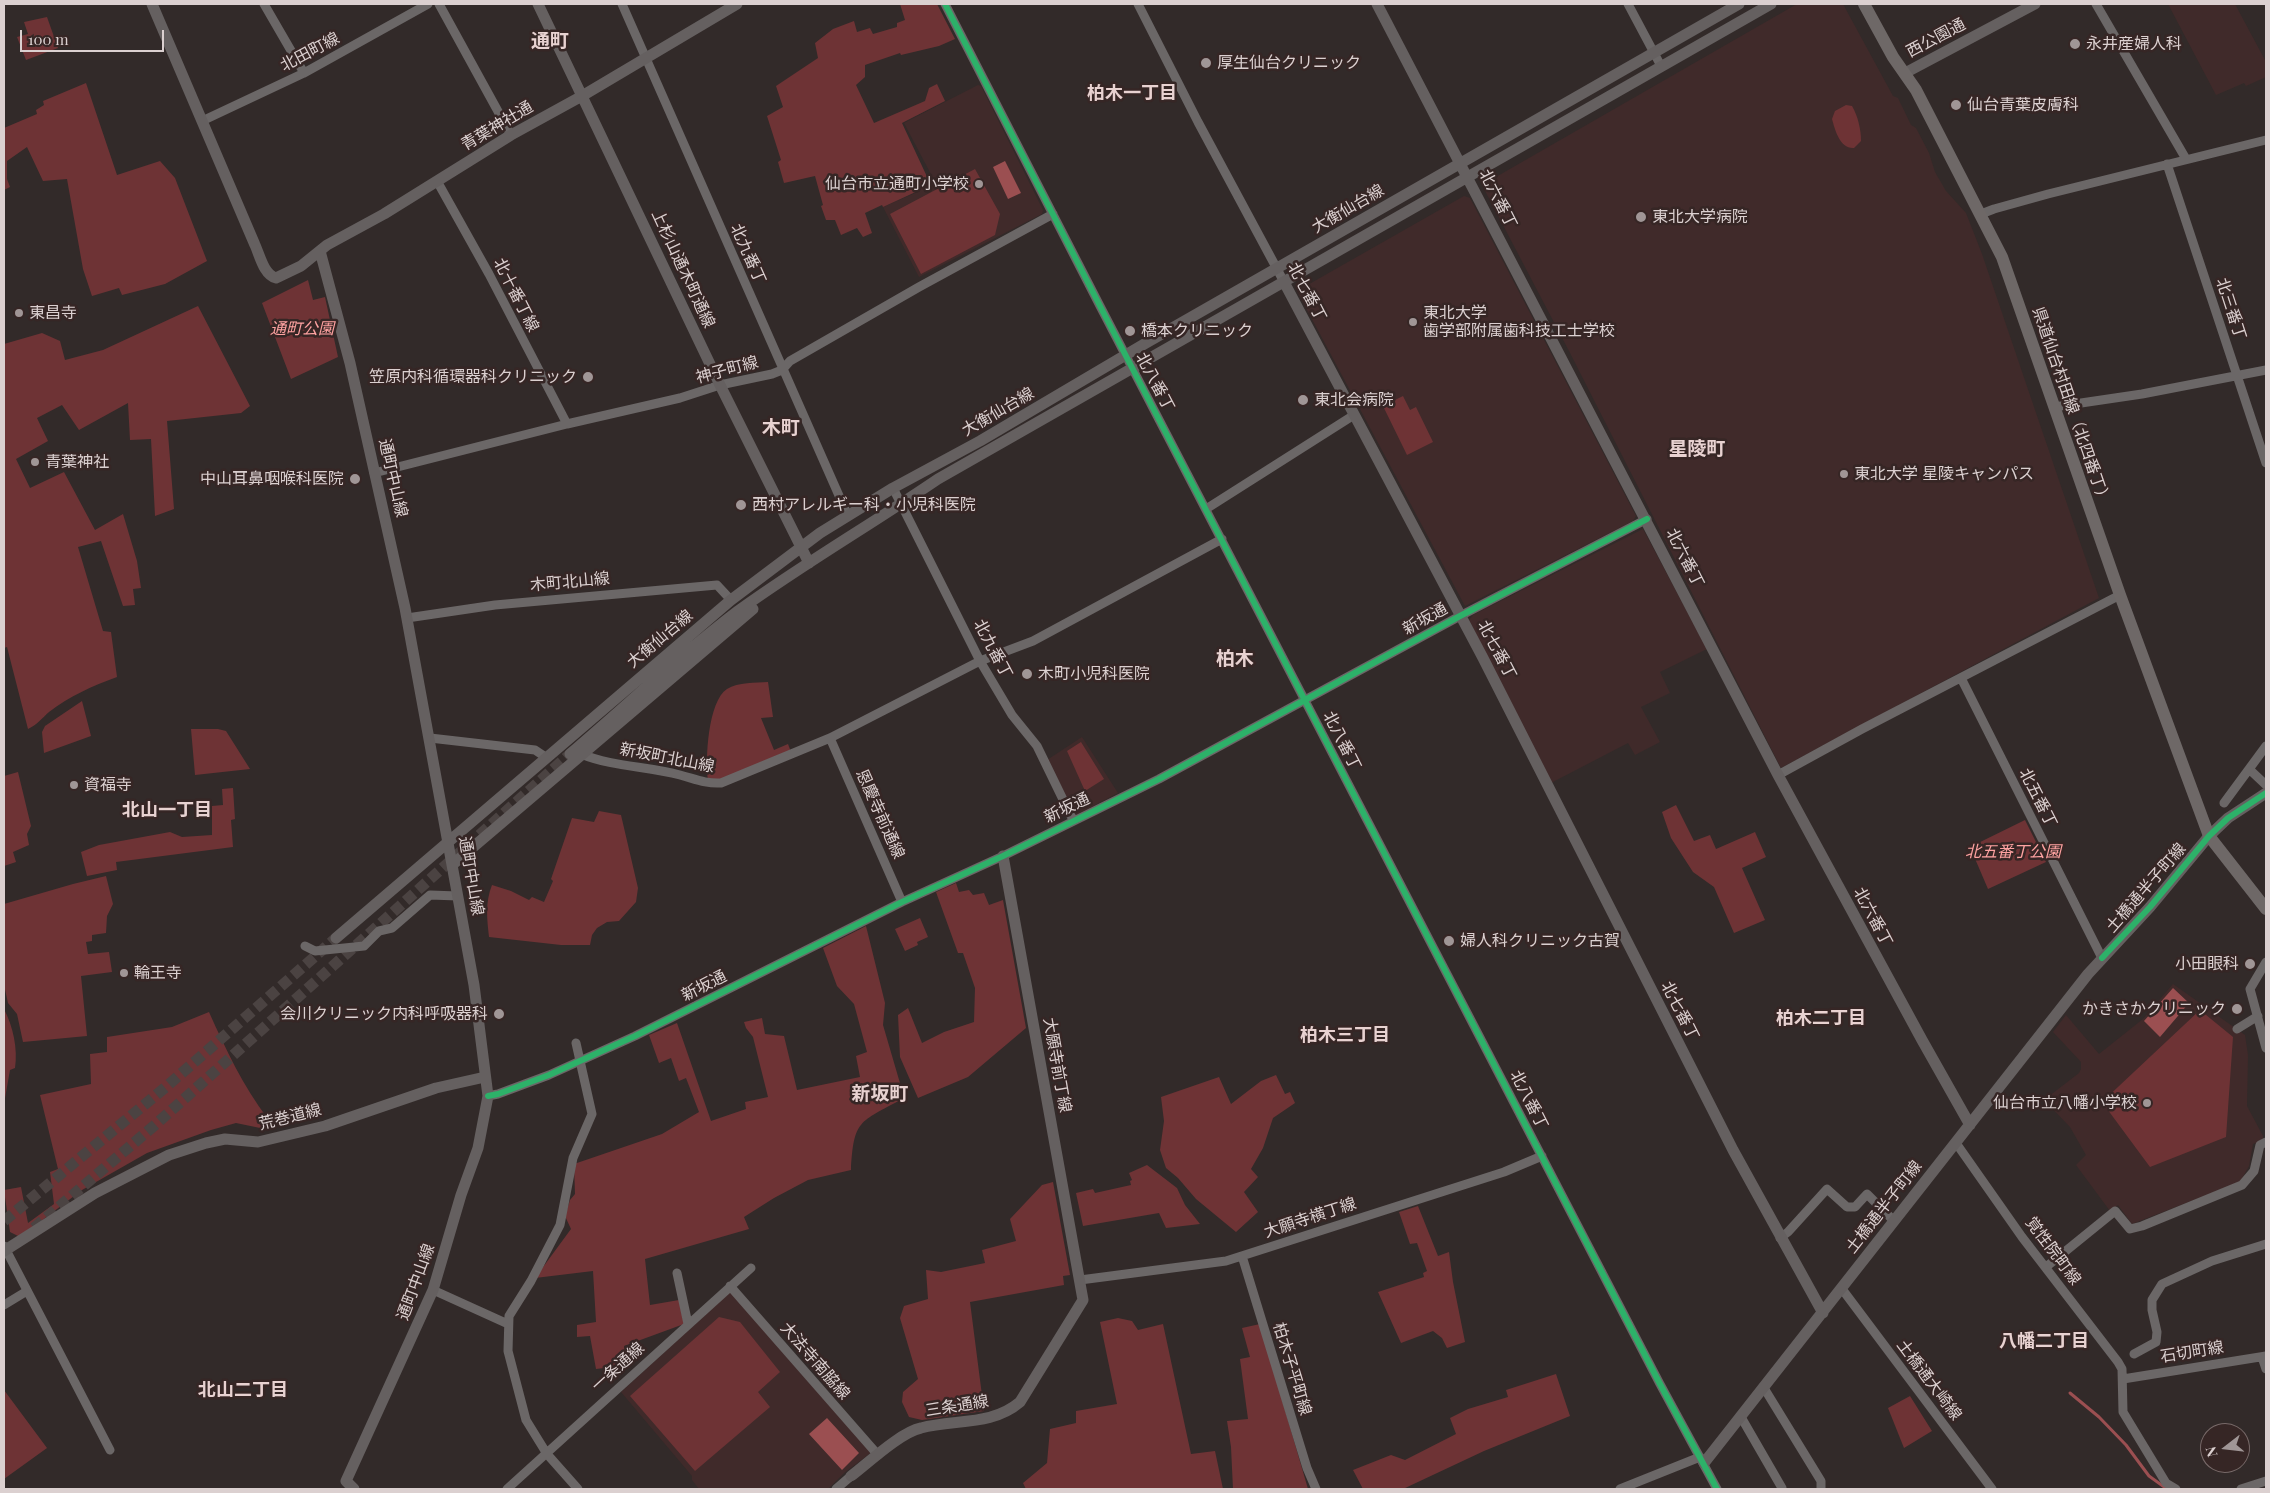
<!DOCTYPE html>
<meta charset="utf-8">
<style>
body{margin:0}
#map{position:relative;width:2270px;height:1493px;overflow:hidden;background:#322a29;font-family:"Playfair Display",serif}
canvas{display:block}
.frame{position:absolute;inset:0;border:5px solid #dbd0d0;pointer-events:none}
.north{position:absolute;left:2200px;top:1423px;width:50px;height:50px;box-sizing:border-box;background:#362625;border:1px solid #786a69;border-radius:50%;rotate:254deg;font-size:14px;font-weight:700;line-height:20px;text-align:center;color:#dbd0d0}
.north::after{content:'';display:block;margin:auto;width:18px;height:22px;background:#a09696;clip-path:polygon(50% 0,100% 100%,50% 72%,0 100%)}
.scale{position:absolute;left:20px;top:30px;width:144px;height:22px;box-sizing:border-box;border:2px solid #dbd0d0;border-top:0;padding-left:6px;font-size:15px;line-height:18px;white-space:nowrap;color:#dbd0d0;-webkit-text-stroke:4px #362625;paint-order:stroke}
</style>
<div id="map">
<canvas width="2270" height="1493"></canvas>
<div class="frame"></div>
<div class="north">N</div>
<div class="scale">100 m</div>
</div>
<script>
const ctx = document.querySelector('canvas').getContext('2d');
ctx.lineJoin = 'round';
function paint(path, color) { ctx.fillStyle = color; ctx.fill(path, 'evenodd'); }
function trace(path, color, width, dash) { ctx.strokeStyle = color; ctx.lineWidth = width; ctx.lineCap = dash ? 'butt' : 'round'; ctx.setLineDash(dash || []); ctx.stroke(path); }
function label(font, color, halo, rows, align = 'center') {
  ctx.font = font + ' "Playfair Display","Noto Sans JP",serif'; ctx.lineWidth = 5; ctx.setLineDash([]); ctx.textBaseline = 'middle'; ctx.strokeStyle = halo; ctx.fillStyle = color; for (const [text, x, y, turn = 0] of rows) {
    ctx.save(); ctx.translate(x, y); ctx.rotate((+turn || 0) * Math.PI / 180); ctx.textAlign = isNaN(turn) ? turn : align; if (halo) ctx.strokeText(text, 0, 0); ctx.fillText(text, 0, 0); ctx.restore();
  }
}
paint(new Path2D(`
 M1797 4H1843L1893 96 1898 98 1911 125 1916 128 1929 153 1935 172 1946 191 1966 213 1982 254 2099 598 1781 768 1569 351 1482 185Z
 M2168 4H2235L2266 62V77L2246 86 2244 83 2216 95Z
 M978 85 981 86 1043 210 1042 214 919 277 883 207 920 191V187L934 180 904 123Z
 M1464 196 1470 198 1636 516 1633 521 1465 606 1297 291Z
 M1643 529 1707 649 1660 672 1670 693 1641 707 1660 742 1635 755 1628 743 1551 783 1469 620 1473 615Z
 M1082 737 1118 793 1074 816 1047 760Z
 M2173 984 2245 1035 2248 1055 2247 1106 2263 1136V1140L2253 1144 2249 1166 2240 1182 2132 1224 2118 1205 2110 1211 2076 1165 2086 1155 2070 1127 2044 1100 2079 1073 2081 1069V1062L2053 1032 2066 1015 2099 1054 2143 1019Z
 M731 1291 872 1452 844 1473 828 1489H699L692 1480V1476L621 1392Z`), '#402a2a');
paint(new Path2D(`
 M900 4H937L955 39 939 46 901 55 900 53 865 65V77L856 85 874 123 925 101 929 88 937 84 945 101 902 123 929 181 920 187V190L883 207 882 205 865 213 872 233 863 237 857 228 841 235 835 220H826L821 206 823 205 815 176 784 183 778 162 781 160 767 116 783 107 776 86 818 58 815 43 833 29 854 21 857 32 870 28 873 34 897 27V23L905 20Z
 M47 17 58 48 26 60 17 37 28 34 24 22Z
 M86 83 117 175 160 161 175 178 207 261 165 284 122 295 119 288 92 296 83 269 67 179 43 181 27 147 7 161V179L10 187 4 190V128L37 114 36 110 44 105 43 101Z
 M1846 105 1852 106C1858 116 1861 130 1861 141L1854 148C1840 149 1835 130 1832 119L1835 111Z
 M975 169 1000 214 995 235 921 274 890 214Z
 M308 280 313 300 325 297 338 357 291 379 262 303Z
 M198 306 250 406 241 413 167 421 174 509 155 516 151 439 130 440 128 403 79 430 62 405 37 418 48 441 16 459 30 488 64 472 95 530 123 514 137 561 141 588 133 589 135 605 123 606 101 541 78 547 103 631 111 632 117 677C92 686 70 696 49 712 42 718 37 725 28 729L7 647 4 648V344L42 333 60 341 65 360 103 350Z
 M1403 396 1410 410 1416 407 1433 442 1407 455 1383 406Z
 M768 682 773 717 761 718 774 750 788 744 791 752 722 779 708 780C705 760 708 701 727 689 738 682 756 683 768 682Z
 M82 701 91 736 44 753 42 732 45 726Z
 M191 729H218L226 731 250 769 195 775Z
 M1081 742 1104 779 1085 791 1067 751Z
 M18 772 31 826 27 834 29 845 13 852 16 862 4 866V776Z
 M233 788 235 819 231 820 233 847 116 862 117 870 87 876 81 852 99 845 170 832 182 837 212 835V806L223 805 222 789Z
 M1676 805 1694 841 1710 835 1716 849 1755 832 1766 857 1742 868 1765 920 1734 933 1714 887 1693 872 1671 838 1662 812Z
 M599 811 621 815 638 888 636 902 619 921 607 922 597 928 592 935 590 945H561L489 937C487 918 485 903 492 885L511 891 529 900 532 897 544 902 553 881 551 879 572 818 594 822Z
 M2025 820 2046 862 1988 889 1970 847Z
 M106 876 113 904 107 916 106 933 92 935V941L86 942 88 954 109 952 112 972 81 976 87 1036 23 1042 17 1014 8 1003 4 985V904L73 884Z
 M956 883 959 892 969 890 973 895 984 893 989 905 1003 900 1026 1028 968 1077 918 1098 900 1057 898 1015 908 1008 922 1043 944 1032 974 1022 975 988 963 953H958L936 892Z
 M920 918 928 937 917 942 918 945 905 951 895 929Z
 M866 926 885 1003 883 1025 902 1090V1099C859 1123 854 1119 851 1170L808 1180 774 1198 744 1217 749 1229 645 1259 650 1305 679 1300 684 1324 624 1346 628 1354 613 1367 596 1369 590 1336 577 1337V1325L596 1322 593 1271 535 1278 571 1229 565 1216 570 1200 575 1194 574 1164 662 1134 699 1112 686 1078 679 1081 671 1058 659 1063 649 1035 677 1023 711 1121 746 1109 745 1102 768 1097 753 1037 746 1028 744 1022 762 1018 765 1034 784 1036 797 1090 860 1077 856 1056 867 1052 854 1004 837 986 823 948Z
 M4 1009C13 1026 18 1049 15 1068L10 1070 4 1104Z
 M2200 1010 2233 1037 2226 1137 2150 1167 2102 1102Z
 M209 1012C226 1050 243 1086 268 1119L265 1129 236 1123 211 1130 147 1153 82 1190 20 1237 10 1232 4 1190 21 1187 28 1223 54 1204 50 1172 58 1169 40 1095 91 1084 90 1054 107 1052V1037L172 1027Z
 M1276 1075 1285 1094 1290 1092 1295 1103 1273 1118 1263 1148 1251 1169 1258 1177 1244 1192 1258 1212 1236 1232 1196 1199 1178 1178 1166 1168 1160 1150 1164 1121 1161 1097 1219 1077 1231 1104 1261 1081Z
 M1147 1165 1177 1188 1185 1205 1200 1224 1166 1228 1159 1213 1083 1226 1076 1193 1093 1189 1095 1193 1131 1185 1130 1181 1132 1180 1129 1173Z
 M1053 1182 1070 1275 1063 1276 1064 1285 970 1302 984 1411 922 1420 909 1417 902 1402 903 1392 918 1379 900 1318 904 1306 928 1299 926 1270 941 1272 985 1263 982 1250 1016 1241 1010 1219 1042 1185Z
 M1418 1206 1438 1256 1449 1252 1453 1282 1465 1342 1447 1348 1442 1338 1433 1331 1401 1343 1378 1292 1424 1277 1423 1273 1427 1271 1417 1243 1410 1244 1399 1212Z
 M719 1317 740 1322 780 1372 758 1392 770 1407 695 1471 630 1396Z
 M1118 1318 1132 1321 1138 1330 1163 1324 1191 1454 1215 1451 1223 1489H1026L1023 1483 1047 1463 1050 1429 1076 1423V1411L1117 1404 1100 1322Z
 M1260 1324 1308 1489H1233L1231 1447 1227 1421 1248 1419 1240 1359 1250 1357 1242 1328Z
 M1556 1374 1570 1416 1484 1451 1403 1489H1363L1353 1470 1391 1455 1405 1460 1456 1434 1450 1418 1468 1409 1508 1397 1506 1390Z
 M4 1390 47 1448 4 1479Z
 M1910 1396 1932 1431 1904 1448 1888 1408Z`), '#6e3335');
paint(new Path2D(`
 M1005 161 1021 193 1008 199 993 167Z
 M2173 988 2189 1003 2160 1037 2144 1021Z
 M827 1418 859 1453 842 1470 809 1434Z`), '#9b4f51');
trace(new Path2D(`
 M2070 1393 2099 1417 2126 1445 2149 1476 2167 1489`), '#9b4f51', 3);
trace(new Path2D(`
 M4 1221 167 1086 336 938
 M34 1228 155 1125 570 754`), '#4b4342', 11, [11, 5.5]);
trace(new Path2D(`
 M264 4 304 73
 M439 4 511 135
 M622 4 848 516
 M945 4 1100 306 1660 1384 1717 1489
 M1138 4 1198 122 1284 282
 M1628 4 1661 66
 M2096 4 2186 159
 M202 121 304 73 428 4
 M2167 164 2266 463
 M437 181 489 274 567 424
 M1981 214 1994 209 2048 194 2266 140
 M2054 407 2142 394 2266 370
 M374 473 567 424 680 398 720 385 772 374 782 370 790 361 919 287 1053 214
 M893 488 980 661 1012 715 1037 746 1073 820
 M1206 509 1354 415
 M407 618 495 605 717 585 731 600
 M1961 678 2102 958
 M430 738 535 750 547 758
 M830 738 902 902
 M581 754C613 767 648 766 680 775 695 779 706 784 721 783L830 738 980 661 1033 641 1222 539
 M2249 769 2266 785
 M1778 775 1862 729 2120 595
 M2224 803 2266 746
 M305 946 315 951 364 946 379 931 392 928 430 895 458 896
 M2266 962 2250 989 2266 1048
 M2237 1029 2258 1016
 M576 1043 592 1114 573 1158 560 1225 531 1281 509 1316 508 1351 526 1420 547 1454 578 1489
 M488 1096 498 1094 549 1075 635 1036 902 902 1003 856 1159 779 1460 616 1647 519
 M1956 1143 2022 1237 2118 1362 2122 1369 2123 1412 2166 1483 2176 1489
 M1780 1238 1788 1232 1827 1189 1847 1207H1855L1867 1194 1894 1221
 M4 1246 110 1450
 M1242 1256 1307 1468 1316 1489
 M2046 1267 2115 1211 2130 1229 2142 1226 2242 1185 2254 1171 2260 1145 2266 1142
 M677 1273 688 1324
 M1080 1280 1226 1261 1504 1172 1542 1156
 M730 1286 878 1455
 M1842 1289 1992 1489
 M433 1290 508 1324
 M4 1305 27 1291
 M2134 1354 2156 1342 2157 1332 2152 1310V1300L2162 1284 2212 1261 2266 1244
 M2262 1357 2266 1369
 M2123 1379 2266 1356
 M1764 1388 1821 1481V1489
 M1741 1417 1782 1488
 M507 1489 751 1268
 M836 1489 851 1476
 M1620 1489 1700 1457
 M2241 1489 2266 1481`), '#6b6767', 9);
trace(new Path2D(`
 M152 4 255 245C260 256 264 275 276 278L301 266 327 245 384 214 511 135 582 96 737 4
 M538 4 720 385 809 563
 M1377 4 1778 775 1922 1040 1970 1125
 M1905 73 2035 4
 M320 251 350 363 405 608 474 985 488 1096 478 1148 461 1195 433 1290 346 1481 354 1489
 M1284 282 1483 658 1733 1150 1823 1313
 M570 754C626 706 680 655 738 611 803 564 872 524 938 479L1771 4
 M452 865 753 609
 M336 938 731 600 820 533 893 488 980 441 1146 343 1739 4
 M4 1251 95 1193 169 1155 206 1143 225 1139 258 1142 325 1126 436 1088 485 1077
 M1704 1463 2088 974 2150 907 2209 836 2228 818 2266 793
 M851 1476C868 1463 901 1432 921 1428 955 1419 992 1426 1020 1402L1083 1300 1003 856`), '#656060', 11);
trace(new Path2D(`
 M1864 4 1893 57 1916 90 2002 257 2120 595 2209 836 2266 909`), '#6e6867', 12);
trace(new Path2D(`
 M945 4 1100 306 1660 1384 1717 1489
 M2102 958 2150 907 2209 836 2228 818 2266 793
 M488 1096 498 1094 549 1075 635 1036 902 902 1003 856 1159 779 1460 616 1647 519`), '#2db169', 6);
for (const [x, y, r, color] of [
 [2075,44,6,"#a09696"],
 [1206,63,6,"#a09696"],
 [1956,105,6,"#a09696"],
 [979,184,5,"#a09696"],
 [1641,217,6,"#a09696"],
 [19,313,5,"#a09696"],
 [1413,322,5,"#a09696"],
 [1130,331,6,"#a09696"],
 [588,377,6,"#a09696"],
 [1303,400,6,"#a09696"],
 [35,462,5,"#a09696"],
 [1844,474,5,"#a09696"],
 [355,479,6,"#a09696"],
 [741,505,6,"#a09696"],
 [1027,674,6,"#a09696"],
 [74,785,5,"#a09696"],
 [1449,941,6,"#a09696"],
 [2250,964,6,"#a09696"],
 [124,973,5,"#a09696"],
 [2237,1009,6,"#a09696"],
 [499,1014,6,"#a09696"],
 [2147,1103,5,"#a09696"]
]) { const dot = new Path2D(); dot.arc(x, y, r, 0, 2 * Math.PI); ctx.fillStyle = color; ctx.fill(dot); trace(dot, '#362625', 2); }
label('16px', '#dbd0d0', '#362625', [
 ["西公園通",1936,38,-28],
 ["北田町線",310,52,-28],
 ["青葉神社通",497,126,-31],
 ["北六番丁",1498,199,63],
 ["大衡仙台線",1348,209,-30],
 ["北九番丁",748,254,66],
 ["上杉山通木町通線",683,269,65],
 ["北七番丁",1307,292,62],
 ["北十番丁線",516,295,63],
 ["北三番丁",2231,309,72],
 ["神子町線",727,370,-15],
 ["北八番丁",1155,382,62],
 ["県道仙台村田線（北四番丁）",2071,406,71],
 ["大衡仙台線",998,412,-30],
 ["通町中山線",393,478,77],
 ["北六番丁",1685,558,63],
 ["木町北山線",570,582,-5],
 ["新坂通",1425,619,-29],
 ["大衡仙台線",660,639,-40],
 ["北九番丁",993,649,62],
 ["北七番丁",1497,650,62],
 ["北八番丁",1342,741,63],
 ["新坂町北山線",667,758,11],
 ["北五番丁",2038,798,63],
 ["新坂通",1067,808,-26],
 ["恩慶寺前通線",880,814,66],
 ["通町中山線",471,876,80],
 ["土橋通半子町線",2146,888,-49],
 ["北六番丁",1873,917,62],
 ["新坂通",704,986,-27],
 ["北七番丁",1680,1011,63],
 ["大願寺前丁線",1057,1065,80],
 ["北八番丁",1529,1100,63],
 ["荒巻道線",290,1117,-14],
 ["土橋通半子町線",1884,1207,-52],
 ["大願寺横丁線",1310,1218,-18],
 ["覚性院町線",2053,1251,53],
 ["通町中山線",416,1282,-70],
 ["石切町線",2192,1352,-9],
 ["大法寺南脇線",815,1361,49],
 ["一条通線",618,1367,-42],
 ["柏木子平町線",1292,1369,73],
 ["土橋通大崎線",1929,1380,53],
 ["三条通線",957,1406,-9]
]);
label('16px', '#dbd0d0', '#362625', [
 ["永井産婦人科",2086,44],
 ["厚生仙台クリニック",1217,63],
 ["仙台青葉皮膚科",1967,105],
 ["仙台市立通町小学校",969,184,"right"],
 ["東北大学病院",1652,217],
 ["東昌寺",29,313],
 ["東北大学",1423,313],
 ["歯学部附属歯科技工士学校",1423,331],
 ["橋本クリニック",1141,331],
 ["笠原内科循環器科クリニック",577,377,"right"],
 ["東北会病院",1314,400],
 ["青葉神社",45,462],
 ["東北大学 星陵キャンパス",1854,474],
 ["中山耳鼻咽喉科医院",344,479,"right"],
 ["西村アレルギー科・小児科医院",752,505],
 ["木町小児科医院",1038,674],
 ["資福寺",84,785],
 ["婦人科クリニック古賀",1460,941],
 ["小田眼科",2239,964,"right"],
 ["輪王寺",134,973],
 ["かきさかクリニック",2226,1009,"right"],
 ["会川クリニック内科呼吸器科",488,1014,"right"],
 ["仙台市立八幡小学校",2137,1103,"right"]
], 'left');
label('italic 16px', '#fea2a1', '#362625', [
 ["通町公園",302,329],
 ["北五番丁公園",2013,852]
]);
label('bold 18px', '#e8d2d1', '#362625', [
 ["柏木一丁目",1132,93],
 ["北山一丁目",167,810],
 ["柏木二丁目",1821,1018],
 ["柏木三丁目",1345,1035],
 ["八幡二丁目",2044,1341],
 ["北山二丁目",243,1390]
]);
label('bold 19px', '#e8d2d1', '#362625', [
 ["通町",550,41],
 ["木町",781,428],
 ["星陵町",1697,449],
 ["柏木",1235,659],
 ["新坂町",880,1094]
]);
</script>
